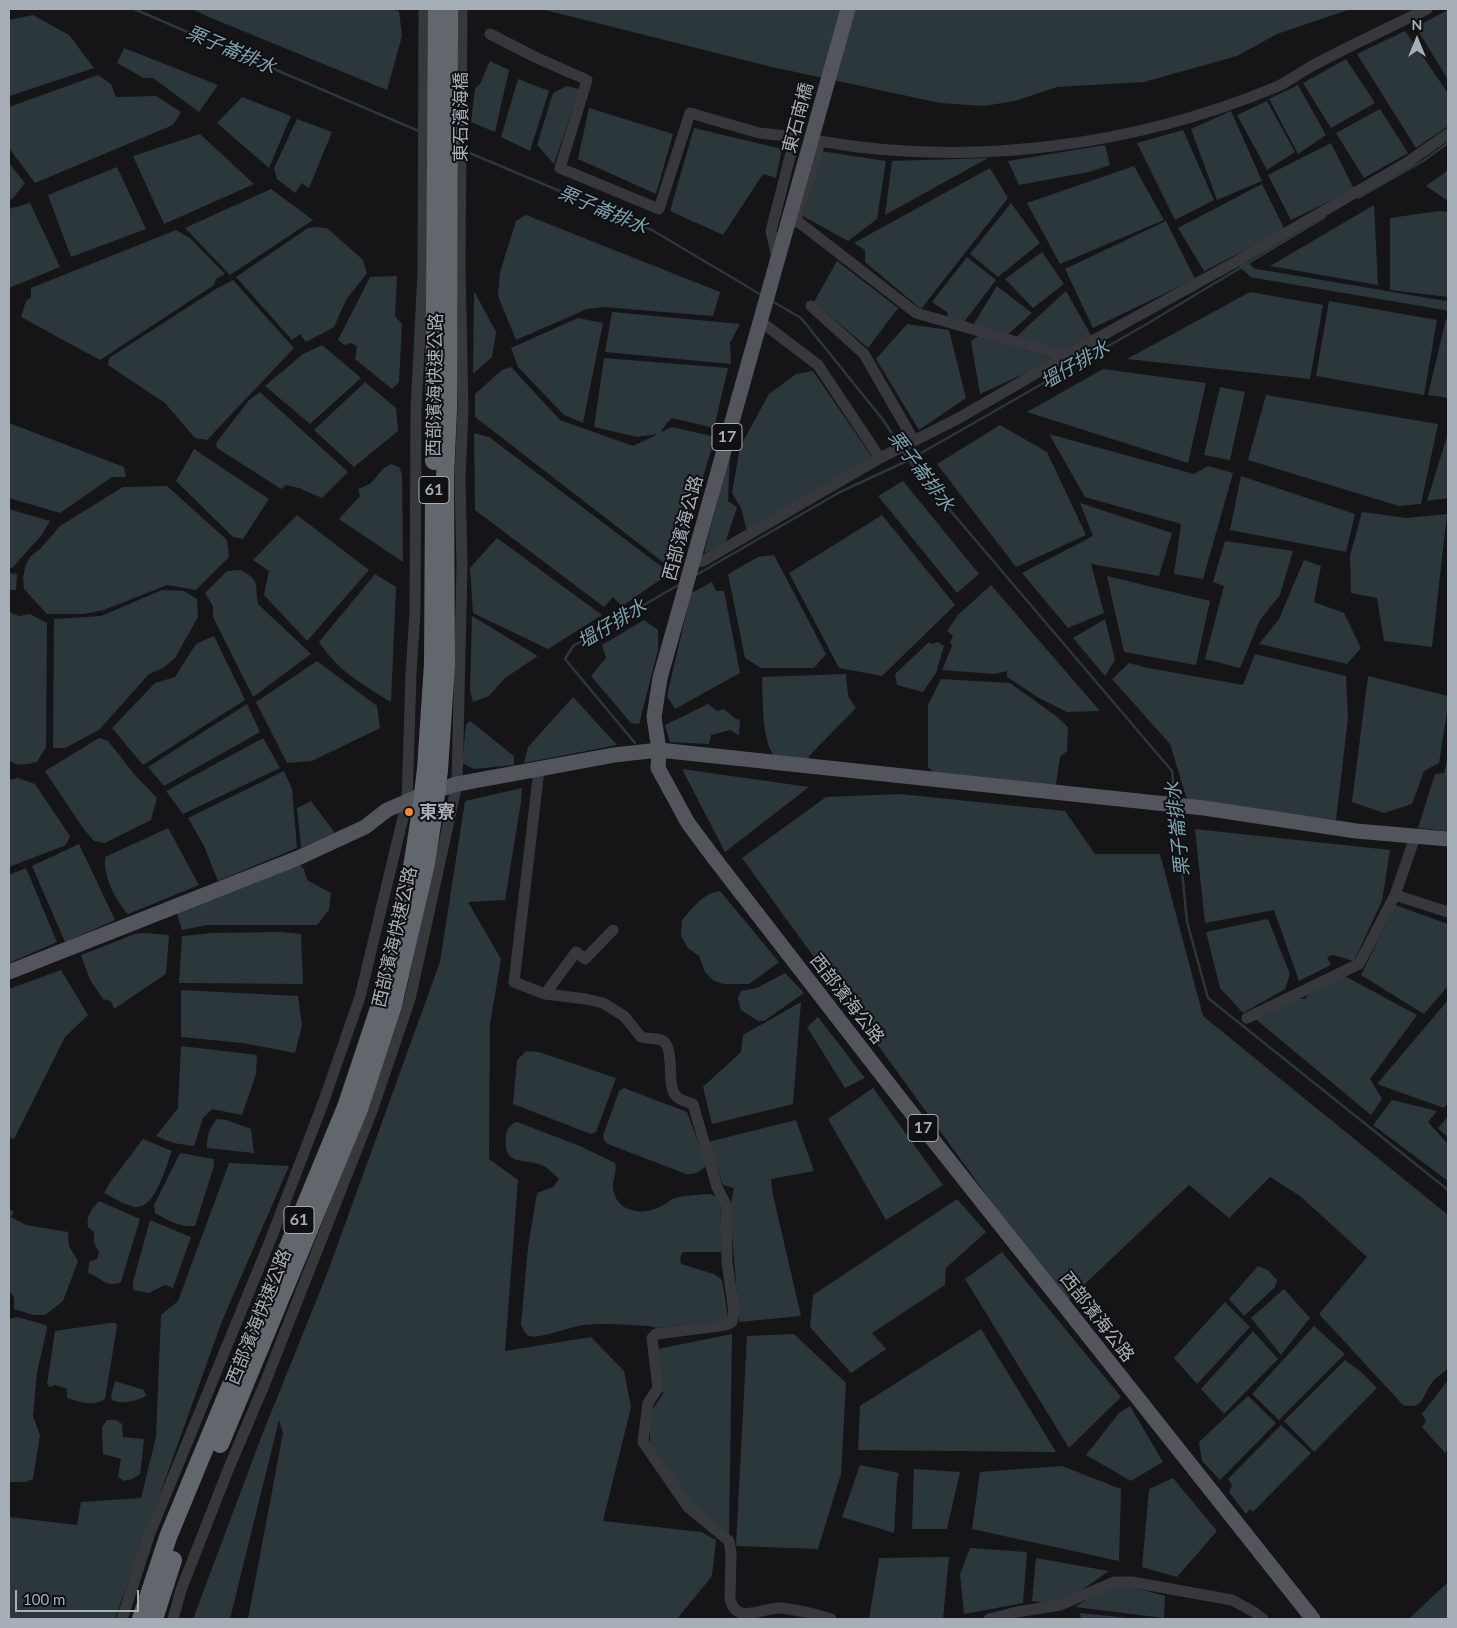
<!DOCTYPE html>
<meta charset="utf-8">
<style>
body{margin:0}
#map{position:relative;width:1457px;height:1628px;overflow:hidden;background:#151517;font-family:Lato,sans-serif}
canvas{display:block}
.frame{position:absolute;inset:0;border:10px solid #a6afb7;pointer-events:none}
.north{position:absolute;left:1392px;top:15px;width:50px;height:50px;-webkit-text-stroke:4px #101012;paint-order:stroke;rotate:0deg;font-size:14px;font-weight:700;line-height:20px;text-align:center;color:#a6afb7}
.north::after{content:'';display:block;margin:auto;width:18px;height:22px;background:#a6afb7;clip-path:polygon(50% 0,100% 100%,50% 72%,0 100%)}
.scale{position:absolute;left:15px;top:1590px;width:124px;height:22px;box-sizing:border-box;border:2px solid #a6afb7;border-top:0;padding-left:6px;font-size:15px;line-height:18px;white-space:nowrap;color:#a6afb7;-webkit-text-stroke:4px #101012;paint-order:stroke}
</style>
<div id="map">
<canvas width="1457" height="1628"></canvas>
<div class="frame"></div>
<div class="north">N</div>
<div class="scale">100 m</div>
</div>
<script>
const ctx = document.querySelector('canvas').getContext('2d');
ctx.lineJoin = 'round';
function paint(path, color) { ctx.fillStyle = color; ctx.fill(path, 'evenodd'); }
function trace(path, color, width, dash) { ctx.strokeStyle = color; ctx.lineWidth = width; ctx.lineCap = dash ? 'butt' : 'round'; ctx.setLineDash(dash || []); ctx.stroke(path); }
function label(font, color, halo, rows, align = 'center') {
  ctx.font = font + ' Lato,"Noto Sans TC",sans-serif'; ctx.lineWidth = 4; ctx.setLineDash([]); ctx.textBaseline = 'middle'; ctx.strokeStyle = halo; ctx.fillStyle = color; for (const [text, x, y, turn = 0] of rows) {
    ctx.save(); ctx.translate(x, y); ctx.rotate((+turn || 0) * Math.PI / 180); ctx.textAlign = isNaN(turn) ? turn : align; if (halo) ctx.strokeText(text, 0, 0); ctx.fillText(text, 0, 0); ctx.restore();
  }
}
paint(new Path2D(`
 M192 9H387L399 11 402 36 387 90 211 18Z
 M541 9H1351L1277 34 1237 56 1144 82 1057 87 1015 101 984 106 940 103 772 67Z
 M1448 10V80L1416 27Z
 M33 15 69 35 94 68 9 96V20Z
 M1405 31 1448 93V126L1416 148 1357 54Z
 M124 48 218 85 199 112 153 78H144L117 63Z
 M1346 59 1375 103 1331 128 1303 83Z
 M490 61 509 70 495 132 471 122 475 88 480 84Z
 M98 75 111 84 116 97 156 96 181 112 173 125 35 183 9 148V107Z
 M518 79 549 91 530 151 501 137Z
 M1298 85 1326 135 1298 154 1269 99Z
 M567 86 579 89 554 164 537 145 553 93Z
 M242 97 291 116 269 168 217 123Z
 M1267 101 1295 152 1267 170 1237 115Z
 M589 108 673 134 656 194 578 159Z
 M1380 109 1408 153 1364 178 1336 133Z
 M1231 111 1262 181 1217 200 1191 129Z
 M297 119 332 132 309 188 302 183 295 193 277 179 274 168Z
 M694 128 782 149 776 178 763 174 723 235 670 211Z
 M1183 130 1214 200 1175 220 1137 143Z
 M200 134 254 184 164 224 133 156Z
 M1331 143 1354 189 1291 220 1268 175Z
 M1105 145 1110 165 1089 172 1019 185 1008 161Z
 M821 151 886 161 877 219 848 241 803 216Z
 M988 158 885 215 892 161Z
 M9 163 25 183 12 199 9 200Z
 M1134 166 1164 220 1060 264 1027 203Z
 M117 167 146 229 71 257 48 195Z
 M990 168 1008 198 921 309 865 262V250L854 243Z
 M1448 170V201L1426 186Z
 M1262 184 1285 230 1204 271 1178 228Z
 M271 189 313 220 230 275 185 228Z
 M30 203 60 267 9 288V209Z
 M1011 203 1040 243 998 277 970 254Z
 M1374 205 1378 285 1270 266Z
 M1439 211 1448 212V297L1390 290V218Z
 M526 215 720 292 713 316 604 307 587 309 516 340 498 296 500 272 516 221Z
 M1166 221 1195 279 1093 328 1065 269Z
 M315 227 327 228 363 260 367 273 346 300 334 327 306 342 300 334 292 340 236 277 308 228Z
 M176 230 191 239 225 274 216 279 214 285 100 360 21 317 26 301 31 297V288Z
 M1042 252 1064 284 1033 308 1005 279Z
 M967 257 996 280 964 322 948 317 947 312 932 302Z
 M837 261 898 308 868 348 814 302Z
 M397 276 395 316 402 324 399 382 392 389 355 359 357 346 351 343 344 345 338 340 370 277Z
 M233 280 294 348 207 440 195 438 165 403 108 365 109 358 216 289Z
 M997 286 1032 313 1006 336 973 325Z
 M474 291 496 332 492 357 473 374Z
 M1066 291 1092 337 1065 352 1016 337Z
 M1250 292 1323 305 1310 379 1127 359Z
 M1329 301 1437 320 1424 395 1316 376Z
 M612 312 740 324 730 343 731 364 605 352Z
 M578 318 603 323 583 423 564 415 518 367 511 348Z
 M1446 319H1448V398L1428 395Z
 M907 324 949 330 966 398 919 430 876 359Z
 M978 336 1056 359 980 394 971 341Z
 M322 345 361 378 310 424 265 386 303 354Z
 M604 358 728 368 714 428 672 418 666 424 661 432 672 427 715 437 677 565 664 563 475 417V394L502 370 511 367 560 420 633 446 658 434 637 437 594 427Z
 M1103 369 1206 383 1188 463 1027 412Z
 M813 371 872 457 747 532 741 508 732 493 740 447 769 394 796 374Z
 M365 382 396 408 398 431 354 467 314 430Z
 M1220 387 1245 392 1230 460 1204 455Z
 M260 392 348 472 322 498 299 488 286 485 281 489 217 448 216 443 249 400Z
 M1266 395 1438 424 1421 504 1399 506 1248 460Z
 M9 423 124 467 126 477H112L60 513 9 498Z
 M1000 425 1047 452 1086 535 1016 567 937 464Z
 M474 433 489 437 670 573 622 606 613 597 604 607 475 510Z
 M1448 433V498L1427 501Z
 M1049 434 1194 474 1208 466 1233 473 1203 579 1174 574 1181 524 1085 497Z
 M194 449 269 499 243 539 233 537 176 481Z
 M730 453 728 501 737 507 725 544 704 553Z
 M391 464 399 467 402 474 403 562 339 519 360 496 358 489 370 484 384 468Z
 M1241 476 1355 514 1346 552 1230 530Z
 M903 481 979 574 957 593 878 496Z
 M167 486 227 540 229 557 196 590 167 585 104 610 84 614H47L24 589 23 578 26 564 31 556 41 548 60 526 123 487Z
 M1080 503 1172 533 1159 576 1091 564 1104 613 1068 628 1022 573 1093 536Z
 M9 509 50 521 41 536 12 568 9 567Z
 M1362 512 1406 518 1447 514 1432 647 1384 641 1377 598 1351 593 1350 556Z
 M297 515 369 570 307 641 264 595 269 571 253 560Z
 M882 515 955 605 882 676 839 668 789 573Z
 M497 538 602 615 548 649 473 613 470 568Z
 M1225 541 1293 551 1280 595 1260 620 1240 668 1205 659 1224 586 1213 582Z
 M774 555 826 654 814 668H761L745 658 728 574 758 557Z
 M1304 560 1321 566 1314 602 1344 613 1361 648 1347 664 1259 644 1279 619Z
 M241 570C262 582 254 584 258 604L311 654 253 697 213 617V606L205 593 227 571Z
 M9 573 17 574 16 590H9Z
 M375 574 396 587 391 702C362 684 338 671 319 642Z
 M1107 576 1210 601 1196 665 1124 652Z
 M712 582 716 591H724L740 673 675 709 667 696 691 593Z
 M991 585 1100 711 1067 712 1039 698 1007 677V671L994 674 942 670 952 646 950 642 953 636 947 631 958 615Z
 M162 590 184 591 197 599 198 617 175 658 163 668 149 674 99 730 65 748H53L54 619 101 616Z
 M9 612 19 616 30 614 47 623 46 747 37 762C27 764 16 768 9 759Z
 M472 616 538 656 505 678 489 696 473 702 470 690Z
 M1105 619 1115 660 1105 676 1073 638Z
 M644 620 658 630V650L639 724 631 723 591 676 606 658 602 645Z
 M214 636 245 700 143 765 112 728 155 683 175 677 196 644Z
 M929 642 932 644 938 642 944 646 936 673 923 692 897 685 895 674Z
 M1255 654 1346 676 1348 718 1336 820 1188 803 1170 744 1112 679 1129 663 1148 668 1243 685Z
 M317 661 377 706 380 728 312 761 287 763 256 702Z
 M846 674 848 696 856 708 809 756 808 762C799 761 786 762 778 758 761 751 763 693 762 677Z
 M1368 676 1448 696V706L1439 763 1424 771 1412 804 1384 813 1352 802Z
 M941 679 1010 683 1056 716 1068 727 1067 751 1060 757 1055 790 939 778 928 767V705Z
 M573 697 617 745 524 763 528 747Z
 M247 704 260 732 164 786 148 767Z
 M708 704 717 711 724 709 736 719 740 720 739 735 730 730 711 735 709 744 670 742 665 725Z
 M470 721 514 756V765L474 769 462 763 466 725Z
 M99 738 108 741 134 774 157 798 151 820 105 843 94 841 83 828 45 771Z
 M263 738 280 768 183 814 166 791Z
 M1448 757V831L1418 828 1435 774 1444 773Z
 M682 769 809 787 725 852Z
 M284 771 292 789 297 848 218 881 204 846 188 818Z
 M18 778 35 784 70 836 66 845 9 867V780Z
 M522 788 521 802 505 900 468 902 501 959 490 1024 489 1159 518 1180 505 1351 591 1337 624 1371 631 1407 603 1521 701 1532 716 1540 712 1576 677 1619H248L283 1433 279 1420 230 1619H193L262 1435 327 1274 440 962 465 801Z
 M900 794 1065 811 1095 854H1160L1203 1016 1448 1215V1369C1443 1373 1436 1377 1432 1383 1421 1396 1425 1410 1403 1405L1319 1314 1367 1257 1300 1196 1270 1177 1229 1218 1189 1185 1065 1303 742 858 826 797Z
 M311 801 335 833 301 848 297 808Z
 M168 828 199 885 128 914C114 898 104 878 105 857Z
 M1195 829 1390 850 1382 901 1354 961 1333 955 1327 957 1331 965 1299 981 1274 910 1205 923Z
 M79 844 115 920 65 942 32 866Z
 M299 864 304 869 307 880 331 893 329 910 317 925H207L182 930 177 913Z
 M26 868 57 942 9 963V875Z
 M720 891 779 962 749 984H724L714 981 705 972 699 956 688 948 681 936 682 920C693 908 703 893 720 891Z
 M1395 905 1448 924V986L1424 1014 1361 975Z
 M1268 919 1290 974 1285 989 1243 1013 1220 988 1206 932Z
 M280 932 301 934 303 984 179 983 182 936 213 933Z
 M145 933 169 935 166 974 114 1009 111 1001 103 999 90 980 81 955 135 934Z
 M61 970 88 1015 65 1037 14 1139 9 1138V989Z
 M785 973 804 993 764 1021H758L741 1010 738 998 741 991 757 988Z
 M1341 974 1417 1015 1370 1079 1382 1099 1371 1115 1253 1017 1289 998 1305 999 1313 987Z
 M181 990 298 996 302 1026 295 1053 243 1043 181 1037Z
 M1448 1000V1103L1444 1108 1377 1084Z
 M801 1002 793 1104 712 1124 703 1087 741 1052 743 1035Z
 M818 1017 865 1078 845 1088 807 1027Z
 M181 1046 257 1055 256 1074 242 1115 212 1109 203 1118 194 1146 173 1143 156 1136 178 1108Z
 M526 1051 539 1052 616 1078 596 1132 591 1134 513 1104 517 1060Z
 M624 1088 687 1112 707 1165C700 1172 696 1174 686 1174L608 1144 604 1140 603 1136 619 1091Z
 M873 1088 943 1185 886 1220 828 1119Z
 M1392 1100 1437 1111 1428 1122 1448 1144V1181L1373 1125Z
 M1448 1116V1138L1438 1128Z
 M217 1119 226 1120 251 1129 254 1153 207 1148C207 1136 209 1128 217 1119Z
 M796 1120 814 1171 771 1179 773 1195 801 1316 739 1322 730 1209 734 1188 723 1185 708 1142Z
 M517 1122 580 1146 615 1163C618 1173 610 1182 614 1193 620 1214 645 1215 662 1206 667 1204 670 1199 675 1198 682 1196 703 1194 710 1194 713 1195 717 1197 720 1199L722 1247 721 1252H683L680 1258 681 1264 714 1274 722 1280 728 1317 726 1320 657 1328 648 1326C626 1325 600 1322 578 1326 568 1328 538 1339 530 1336 525 1335 523 1329 521 1325L528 1247 537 1193 553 1187 559 1179C555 1175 549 1169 544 1166 525 1157 502 1168 506 1136 507 1128 510 1124 517 1122Z
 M143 1139 172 1151C166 1166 155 1209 136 1207 126 1206 114 1198 104 1193L109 1184Z
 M180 1153 214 1159V1166L195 1226C181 1228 167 1220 155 1213L154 1205Z
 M229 1163 289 1166 222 1321 115 1619H9V1517L77 1525 81 1502 141 1498 156 1437 161 1315 178 1301Z
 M957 1199 986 1232 946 1268 945 1285 872 1333 886 1349 851 1373 810 1327 813 1295Z
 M99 1201 140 1219 121 1282C104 1289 103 1277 88 1273L89 1262 97 1259 99 1252 94 1243V1232L88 1227C86 1215 92 1209 99 1201Z
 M9 1209 14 1212 11 1217 26 1225 68 1232 69 1246 78 1261 63 1301 45 1315H33L14 1309V1298L9 1290Z
 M150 1220 191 1237 173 1288 165 1285 149 1293 133 1290V1282Z
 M1002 1252 1121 1397 1069 1448 965 1279Z
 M1258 1266 1268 1270 1277 1280 1275 1287 1244 1316 1229 1299Z
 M1284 1289 1310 1318 1281 1355 1251 1318Z
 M1225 1302 1250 1327 1197 1384 1174 1358Z
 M17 1317 46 1325 47 1329 37 1372 33 1416 40 1435 33 1479 26 1482H9V1319Z
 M109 1323H116L117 1326 105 1399C94 1407 79 1402 67 1398V1389L55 1385 50 1387 47 1384 55 1331Z
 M1314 1326 1345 1354 1279 1420 1252 1394Z
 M981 1329 1056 1452 858 1450 860 1406Z
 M1253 1331 1278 1359 1224 1414 1201 1389Z
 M732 1334 729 1536 691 1505 650 1444V1413L663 1394 658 1349Z
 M794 1334 846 1383 841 1474 818 1549 736 1546 747 1336Z
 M1345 1360 1360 1371 1377 1388 1314 1452 1284 1421Z
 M1448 1380V1448L1445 1453 1422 1427 1426 1421 1422 1414Z
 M115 1381 144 1390 146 1396C135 1401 123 1405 112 1400L111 1396Z
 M1248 1396 1276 1423 1220 1480 1202 1461 1199 1442Z
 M1130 1406 1163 1462 1131 1481 1086 1455 1119 1413Z
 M107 1420H116L122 1424 123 1437 144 1439 140 1474 132 1479 124 1481 118 1477 121 1459 103 1454 102 1427Z
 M1281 1425 1311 1453 1253 1512 1250 1509 1246 1514 1229 1492 1232 1485 1228 1479Z
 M860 1465 899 1473 897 1482 894 1533 842 1517Z
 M1062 1466 1121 1489 1119 1561 972 1529 980 1472Z
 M914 1469 960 1472 947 1529H912Z
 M1173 1478 1217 1531 1177 1577 1142 1567 1149 1489Z
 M970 1548 1027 1552 1023 1603 964 1614 960 1574Z
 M949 1557 943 1619H869L879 1558Z
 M1036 1558 1109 1571 1060 1605 1032 1601Z
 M1114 1582 1165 1596 1164 1618 1075 1607Z
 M1448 1582V1619H1409Z
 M1080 1613 1138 1619H1081Z`), '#2b373b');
trace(new Path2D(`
 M134 9 421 132
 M465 151 652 230 763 296
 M1358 198 1423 161 1448 143
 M772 301 801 318 884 421 899 445
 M902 450 915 469 1172 771 1175 800
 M696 575 840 492 909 460 1145 325 1325 217
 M635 743 565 659 573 646 680 584
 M1176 811 1187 922 1208 998 1448 1190`), '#2b373b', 2.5);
trace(new Path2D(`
 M1244 265 1253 273 1448 306`), '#2b373b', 9);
trace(new Path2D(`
 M490 34 537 58 587 80 560 168 659 209 690 113 759 133 795 137 771 231 777 257
 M796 220 916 313 1066 356
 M795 222 817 155 819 141C969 168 1135 146 1276 87 1288 82 1299 73 1312 66 1349 46 1388 28 1427 9
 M811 306 864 354 914 441
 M760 321 818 365 880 458
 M692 563 703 561 880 458 959 418 1085 345 1239 260 1408 162 1448 134
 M539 770 514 982 545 994 586 999 603 1003 624 1016 641 1037C648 1039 655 1038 661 1040 676 1045 666 1084 675 1095 679 1100 687 1102 693 1104L717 1187 726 1205 727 1262 734 1312 732 1322 726 1325 656 1334 652 1338 658 1388 648 1403 643 1442 688 1507 729 1541 731 1553 730 1599C737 1627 765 1606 781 1608 797 1610 816 1614 831 1619
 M1395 895 1448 912
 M545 994 576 952 585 959 613 930
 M1247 1018 1359 964 1395 895 1415 837
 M122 1619 150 1533 270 1241 323 1103 360 997 407 801 411 674 415 611 416 409 423 272 424 9
 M173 1619 181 1590 228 1470 265 1383 372 1111 410 999 457 784 462 566 460 479 463 409 460 269 462 9
 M989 1619 1017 1612 1060 1605 1114 1582H1132L1232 1600 1254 1612 1263 1619`), '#36383c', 11);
trace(new Path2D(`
 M848 9 660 678 654 717 659 750 658 768 688 823 714 858 902 1101 1313 1619
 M9 972 298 858 365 827 387 810 419 796 457 784 614 755 659 750 1204 808 1356 831 1448 839`), '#52555b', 15);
trace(new Path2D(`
 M434 461 437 9
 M426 769 433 664 434 494
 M439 770 446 665 445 478 448 409 449 9
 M220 1444 359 1109 393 1005 426 863 434 811
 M141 1619 168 1537 346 1107 381 1002 413 861 421 810
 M154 1619 173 1560`), '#61676d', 18);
trace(new Path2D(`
 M421 810 426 769
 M434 811 439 770`), '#61676d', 18);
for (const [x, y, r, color] of [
 [409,812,5,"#f58b2f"]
]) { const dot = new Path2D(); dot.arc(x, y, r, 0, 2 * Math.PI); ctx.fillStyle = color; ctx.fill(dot); trace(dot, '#101012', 2); }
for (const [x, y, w] of [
 [727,437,30],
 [434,490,30],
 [923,1128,30],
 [299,1220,30]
]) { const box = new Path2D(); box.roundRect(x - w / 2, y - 13.5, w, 27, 4); ctx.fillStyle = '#101012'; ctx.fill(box); trace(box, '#a6afb7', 1); }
label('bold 16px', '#a6afb7', null, [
 ["17",727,437],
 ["61",434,490],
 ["17",923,1128],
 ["61",299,1220]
]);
label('18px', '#a6afb7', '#101012', [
 ["東石濱海橋",461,117,-90],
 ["東石南橋",798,118,-75],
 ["西部濱海快速公路",435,385,-89],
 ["西部濱海公路",683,528,-75],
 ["西部濱海快速公路",395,937,-77],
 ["西部濱海公路",847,999,52],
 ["西部濱海快速公路",259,1317,-68],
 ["西部濱海公路",1097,1317,52]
]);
label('bold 18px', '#a6afb7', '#101012', [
 ["東寮",419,812]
], 'left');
label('italic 19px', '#7ca4b3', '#101012', [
 ["栗子崙排水",231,50,23],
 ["栗子崙排水",603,210,23],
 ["塭仔排水",1075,365,-30],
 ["栗子崙排水",921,471,53],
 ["塭仔排水",612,624,-31],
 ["栗子崙排水",1178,829,-96]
]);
</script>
